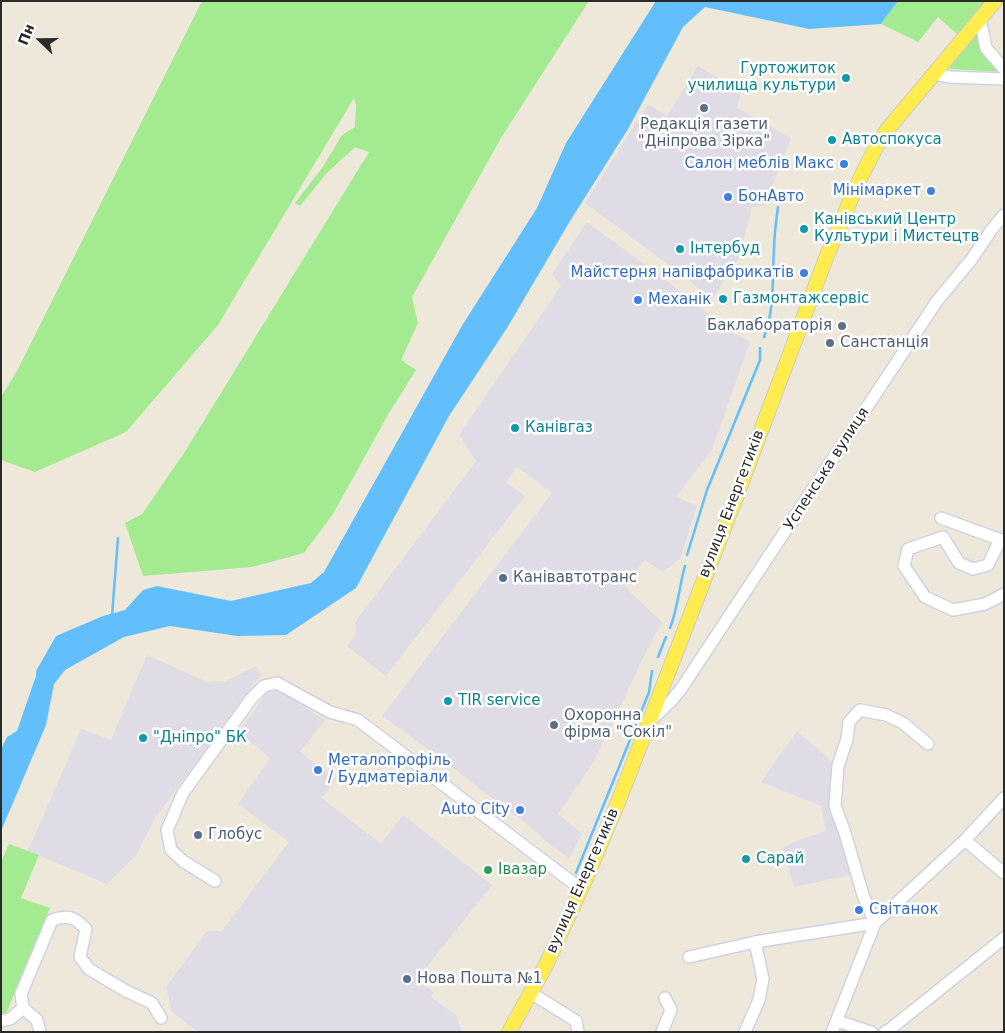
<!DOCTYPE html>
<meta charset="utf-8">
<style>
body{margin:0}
#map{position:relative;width:1005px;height:1033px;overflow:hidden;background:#eee8da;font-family:"DejaVu Sans",sans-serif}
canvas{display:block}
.frame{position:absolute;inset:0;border:2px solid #2a2a2a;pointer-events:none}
.north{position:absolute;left:15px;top:15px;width:50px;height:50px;-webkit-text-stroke:4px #fff;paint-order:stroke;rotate:292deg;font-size:14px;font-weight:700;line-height:20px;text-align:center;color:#2a2a2a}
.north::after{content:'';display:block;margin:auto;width:18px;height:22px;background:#2a2a2a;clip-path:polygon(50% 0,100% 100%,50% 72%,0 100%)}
</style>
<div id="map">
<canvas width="1005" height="1033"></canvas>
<div class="frame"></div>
<div class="north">Пн</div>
</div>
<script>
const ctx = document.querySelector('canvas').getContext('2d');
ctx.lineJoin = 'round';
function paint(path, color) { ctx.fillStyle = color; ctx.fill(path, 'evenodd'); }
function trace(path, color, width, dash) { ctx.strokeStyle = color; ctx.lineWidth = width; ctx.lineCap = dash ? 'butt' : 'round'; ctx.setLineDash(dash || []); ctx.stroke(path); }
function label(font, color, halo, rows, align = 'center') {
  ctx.font = font + ' "DejaVu Sans",sans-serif'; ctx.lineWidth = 5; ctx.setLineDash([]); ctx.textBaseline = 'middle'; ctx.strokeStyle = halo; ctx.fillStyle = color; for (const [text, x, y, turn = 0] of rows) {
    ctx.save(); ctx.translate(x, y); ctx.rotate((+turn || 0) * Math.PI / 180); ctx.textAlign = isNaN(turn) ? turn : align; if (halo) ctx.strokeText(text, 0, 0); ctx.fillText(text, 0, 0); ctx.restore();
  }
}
paint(new Path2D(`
 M698 66 741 91 737 108 791 138 765 205 752 207 739 258 711 301 689 280 585 203 648 104 667 116Z
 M587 222 659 275 730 331 750 342 712 450 676 497 697 506 680 559 663 572 645 560 624 586 662 622 646 652 596 758 558 814 582 834 569 858 541 838 542 836 428 749 382 716 552 493 517 467 506 482 525 496 386 676 347 646 356 633 355 622 476 461 459 435 561 286 552 274Z
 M147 655 207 682 226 681 256 666 261 675 155 818 136 855 107 884 28 851 81 729 111 740Z
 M275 690 286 695 325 720 300 752 336 779 322 798 381 844 403 815 492 885 417 979 434 992 431 997 456 1015 462 1032H198L172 1012 166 987 207 931H222L289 842 238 804 270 758 239 732 266 694Z
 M797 731 844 772 840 796 860 873 794 887 783 848 798 840 826 831 821 806 761 782Z`), '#e0dce5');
paint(new Path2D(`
 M202 1H589L501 138 412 297 418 323 401 360 416 370 389 413 333 514 304 553 252 567 143 576 125 523 142 514 186 450 369 152 355 147 326 174 300 206 295 203 322 168 342 135 355 127 356 105 354 98 218 325 126 432 35 472 1 460V397L17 371Z
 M898 1H986L957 34 938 17 918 42 881 24Z
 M977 31 1001 72 950 69V62Z
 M9 844 39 855 21 898 50 908 6 1014 1 1016V862Z`), '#a4ea91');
paint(new Path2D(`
 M656 1H898L881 24 809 29 705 7 683 27 628 129 570 221 507 328 449 416 356 588 286 635 237 636 170 626 124 637 65 670 54 684 46 725 1 831V749L7 737 17 731 36 676V671L56 636 103 616 125 610 143 590 157 586 231 601 311 583 324 572 463 324 537 208 566 143Z`), '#62bffb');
trace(new Path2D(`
 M764 337C775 308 772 280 774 250 774 235 776 221 778 207
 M687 555 707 490 760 360V348
 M112 616 118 538
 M670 628C678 608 679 587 685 566
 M658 657 666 637
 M641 712 649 692 652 671
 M576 873 636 725`), '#62bffb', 2.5);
const minor = new Path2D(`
 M980 18 986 48 1004 69
 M934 74 950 77 1004 79
 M941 518 1004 541
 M1000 540 988 565 973 569 959 563 943 537 908 549 904 566 925 597 953 610 985 604 1004 594
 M650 721 672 700 681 689 937 301 971 260 992 229 1004 215
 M965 840 1004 873
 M215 881 183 861 171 850 167 830 183 793 251 699 264 686 277 683 330 712 358 720 581 889
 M875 923 863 895 845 833 835 806 838 766 847 739 849 722 860 710 886 715 903 723 928 744
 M689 957 755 942 875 923 965 840 1004 798
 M531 993 576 1021 578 1032
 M1 1021 10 1019 23 1008
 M837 1021 871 1032
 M40 1032 37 1020 23 1008 21 994 52 920C69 915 73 916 86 929L80 957 89 969 126 991 152 1003 161 1018
 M662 1032 671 1010 665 998
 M745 1032 759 1000 763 979 755 942
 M832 1032 875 923
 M885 1032 889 1030 1004 938`);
const major = new Path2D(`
 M509 1032 546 965 588 874 619 800 738 492 826 258 856 187 875 149 887 130 995 1`);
trace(minor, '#d0d1e5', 14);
trace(major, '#ccc', 16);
trace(minor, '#fff', 11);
trace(major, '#ffec4e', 14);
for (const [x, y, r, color] of [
 [846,78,5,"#0f9aa8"],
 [704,108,5,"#5c6f8a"],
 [832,140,5,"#0f9aa8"],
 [844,164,5,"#3f7fe0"],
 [931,191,5,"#3f7fe0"],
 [728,197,5,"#3f7fe0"],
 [804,229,5,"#0f9aa8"],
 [680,249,5,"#0f9aa8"],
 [804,273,5,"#3f7fe0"],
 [723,299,5,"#0f9aa8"],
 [638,300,5,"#3f7fe0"],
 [842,326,5,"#5c6f8a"],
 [830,343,5,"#5c6f8a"],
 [515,428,5,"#0f9aa8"],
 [503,578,5,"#5c6f8a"],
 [448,701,5,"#0f9aa8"],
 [554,725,5,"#5c6f8a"],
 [143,738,5,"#0f9aa8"],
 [318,770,5,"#3f7fe0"],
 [520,810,5,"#3f7fe0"],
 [198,835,5,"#5c6f8a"],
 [746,859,5,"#0f9aa8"],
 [488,870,5,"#2e9e5b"],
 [859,910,5,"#3f7fe0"],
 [407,979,5,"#5c6f8a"]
]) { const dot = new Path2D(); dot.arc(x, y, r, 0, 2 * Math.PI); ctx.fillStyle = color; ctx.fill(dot); trace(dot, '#fff', 2); }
label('15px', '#0d838f', '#fff', [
 ["Гуртожиток",836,69,"right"],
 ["училища культури",836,86,"right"],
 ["Автоспокуса",842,140],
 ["Канівський Центр",814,220],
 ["Культури і Мистецтв",814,237],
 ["Інтербуд",690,249],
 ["Газмонтажсервіс",733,299],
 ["Канівгаз",525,428],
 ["TIR service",458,701],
 ["\"Дніпро\" БК",153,738],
 ["Сарай",756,859]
], 'left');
label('15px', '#4e5e75', '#fff', [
 ["Редакція газети",704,125,"center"],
 ["\"Дніпрова Зірка\"",704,142,"center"],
 ["Баклабораторія",832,326,"right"],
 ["Санстанція",840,343],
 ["Канівавтотранс",513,578],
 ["Охоронна",564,716],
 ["фірма \"Сокіл\"",564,733],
 ["Глобус",208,835],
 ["Нова Пошта №1",417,979]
], 'left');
label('15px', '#366cbe', '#fff', [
 ["Салон меблів Макс",834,164],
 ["Мінімаркет",921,191],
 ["БонАвто",738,197,"left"],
 ["Майстерня напівфабрикатів",794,273],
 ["Механік",648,300,"left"],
 ["Металопрофіль",328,761,"left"],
 ["/ Будматеріали",328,778,"left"],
 ["Auto City",510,810],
 ["Світанок",869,910,"left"]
], 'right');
label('15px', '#2a2a2a', '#fff', [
 ["Успенська вулиця",827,469,-57],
 ["вулиця Енергетиків",732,504,-69],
 ["вулиця Енергетиків",583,881,-66]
]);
label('15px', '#27864d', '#fff', [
 ["Івазар",498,870]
], 'left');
</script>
